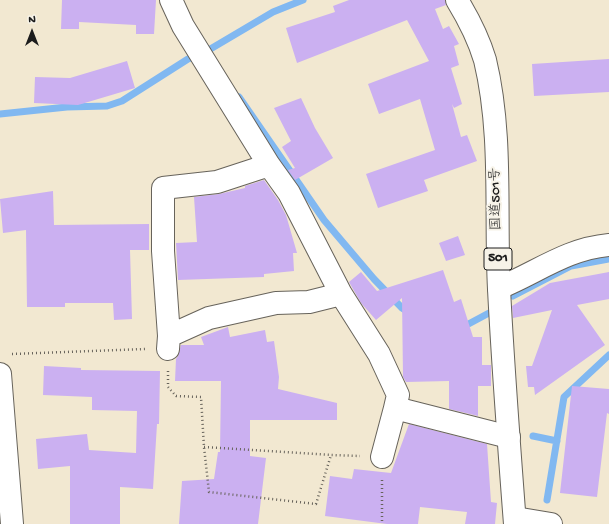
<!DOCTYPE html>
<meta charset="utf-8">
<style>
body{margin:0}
#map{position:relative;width:609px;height:524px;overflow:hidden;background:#f2e8d1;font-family:"Gochi Hand",sans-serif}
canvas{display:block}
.north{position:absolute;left:12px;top:12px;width:40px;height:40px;-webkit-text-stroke:3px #f7f3e8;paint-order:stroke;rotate:0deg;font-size:11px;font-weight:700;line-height:16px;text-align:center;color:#1c1c1c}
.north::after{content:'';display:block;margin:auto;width:14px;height:18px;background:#1c1c1c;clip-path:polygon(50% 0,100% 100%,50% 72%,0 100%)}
</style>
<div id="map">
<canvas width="609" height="524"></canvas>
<div class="north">N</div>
</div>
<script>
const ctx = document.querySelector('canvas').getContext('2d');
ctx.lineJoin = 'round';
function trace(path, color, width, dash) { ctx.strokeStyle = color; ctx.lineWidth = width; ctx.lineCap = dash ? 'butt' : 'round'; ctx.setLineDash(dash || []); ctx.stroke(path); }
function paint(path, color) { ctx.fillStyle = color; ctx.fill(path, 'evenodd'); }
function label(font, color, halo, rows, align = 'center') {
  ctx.font = font + ' "Gochi Hand","Klee One",sans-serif'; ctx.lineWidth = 4; ctx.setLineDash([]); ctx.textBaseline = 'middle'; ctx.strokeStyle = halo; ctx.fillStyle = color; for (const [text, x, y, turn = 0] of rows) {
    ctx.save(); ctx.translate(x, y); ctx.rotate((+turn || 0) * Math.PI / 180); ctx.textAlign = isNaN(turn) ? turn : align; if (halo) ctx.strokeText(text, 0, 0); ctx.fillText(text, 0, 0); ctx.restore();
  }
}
trace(new Path2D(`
 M239 97 324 220 374 279 402 308 410 313
 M0 114 67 107 107 106 122 101 188 59 207 51 273 12 303 0
 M513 296 571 266 609 259
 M461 328 489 313
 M533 436 557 441
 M547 500 564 397 609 355`), '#81b8f1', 7);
paint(new Path2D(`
 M62 0H156L154 34H136V25L79 22V29H61Z
 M349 0H445L446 5 435 9 443 29 449 26 459 44 454 46 459 65 451 68 462 104 454 108 452 104 461 137 467 135 477 161 424 180 428 191 378 208 366 174 435 150 420 99 379 114 368 84 429 61 407 20 297 63 286 28 335 12 333 6Z
 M609 59V92L534 96 532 64Z
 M127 61 135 88 78 105 34 103 35 77 70 78Z
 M301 98 315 128 333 158 295 180 288 170 295 168 282 147 291 141 274 108Z
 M264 180 278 200 286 215 297 253H293L294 271 264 274V277L178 280 176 243 197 242 194 197 219 194 245 188V186Z
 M53 191 54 225 149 224V250H130L132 319 114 320 113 303H65V307H27L26 230 3 233 0 199Z
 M458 236 465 255 446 261 439 243Z
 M443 270 454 302 461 299 473 337H482V365H491V386H478V416L449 409V381L406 382 403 377 402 298 376 320 361 303 349 282 361 272 377 291Z
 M609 272V299L577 305 605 345 535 395 534 387H528L526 366H532L552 310 513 318 512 306 550 283Z
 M228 327 230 337 265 330 267 342 274 341 279 377 278 389 337 403V420H250V456L266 458 258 524H179L182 481 214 479 218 452H220L221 381H175L176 359 178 356 181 345H204L201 337Z
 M44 366 81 368V370L160 371 159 424H157L153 489 120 487V524H70V466L38 469 36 439 87 434 89 450 136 453 137 411 92 410V397L43 395Z
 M572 386 609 389V414L607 413 597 497 560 493Z
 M409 424 487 444 491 502 497 503 495 524H465L467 512 420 507 418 524H387L325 516 330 476 352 479 354 469 391 473Z`), '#cbb0f1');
const minor = new Path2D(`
 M171 0 183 26 269 165 289 193 341 294 379 354 398 395 395 408 509 437
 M499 288C538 272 566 249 609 245
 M169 336 209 318 276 303 309 302 341 294
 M168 349 169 336 163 251V188L217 182 269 165
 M0 374 12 524
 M382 457 395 408
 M515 518 551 524`);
const highway = new Path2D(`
 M457 0C468 18 479 40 485 60 503 135 495 213 499 289 503 367 509 446 515 524`);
trace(minor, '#67635b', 24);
trace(highway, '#67635b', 24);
trace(new Path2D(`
 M12 354 145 349
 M168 371V387L176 396 201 397 204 447 209 492 316 504 331 455 360 456
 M204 447 331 455
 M382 480V524`), '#67635b', 2.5, [1, 3]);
trace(minor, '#fff', 22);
trace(highway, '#fff', 22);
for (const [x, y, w] of [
 [498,259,28]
]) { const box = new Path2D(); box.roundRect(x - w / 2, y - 11, w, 22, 3); ctx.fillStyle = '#f7f3e8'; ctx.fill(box); trace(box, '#1c1c1c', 1); }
label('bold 13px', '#1c1c1c', null, [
 ["501",498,259]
]);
label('14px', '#1c1c1c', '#f7f3e8', [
 ["国道501号",497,199,-91]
]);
</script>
